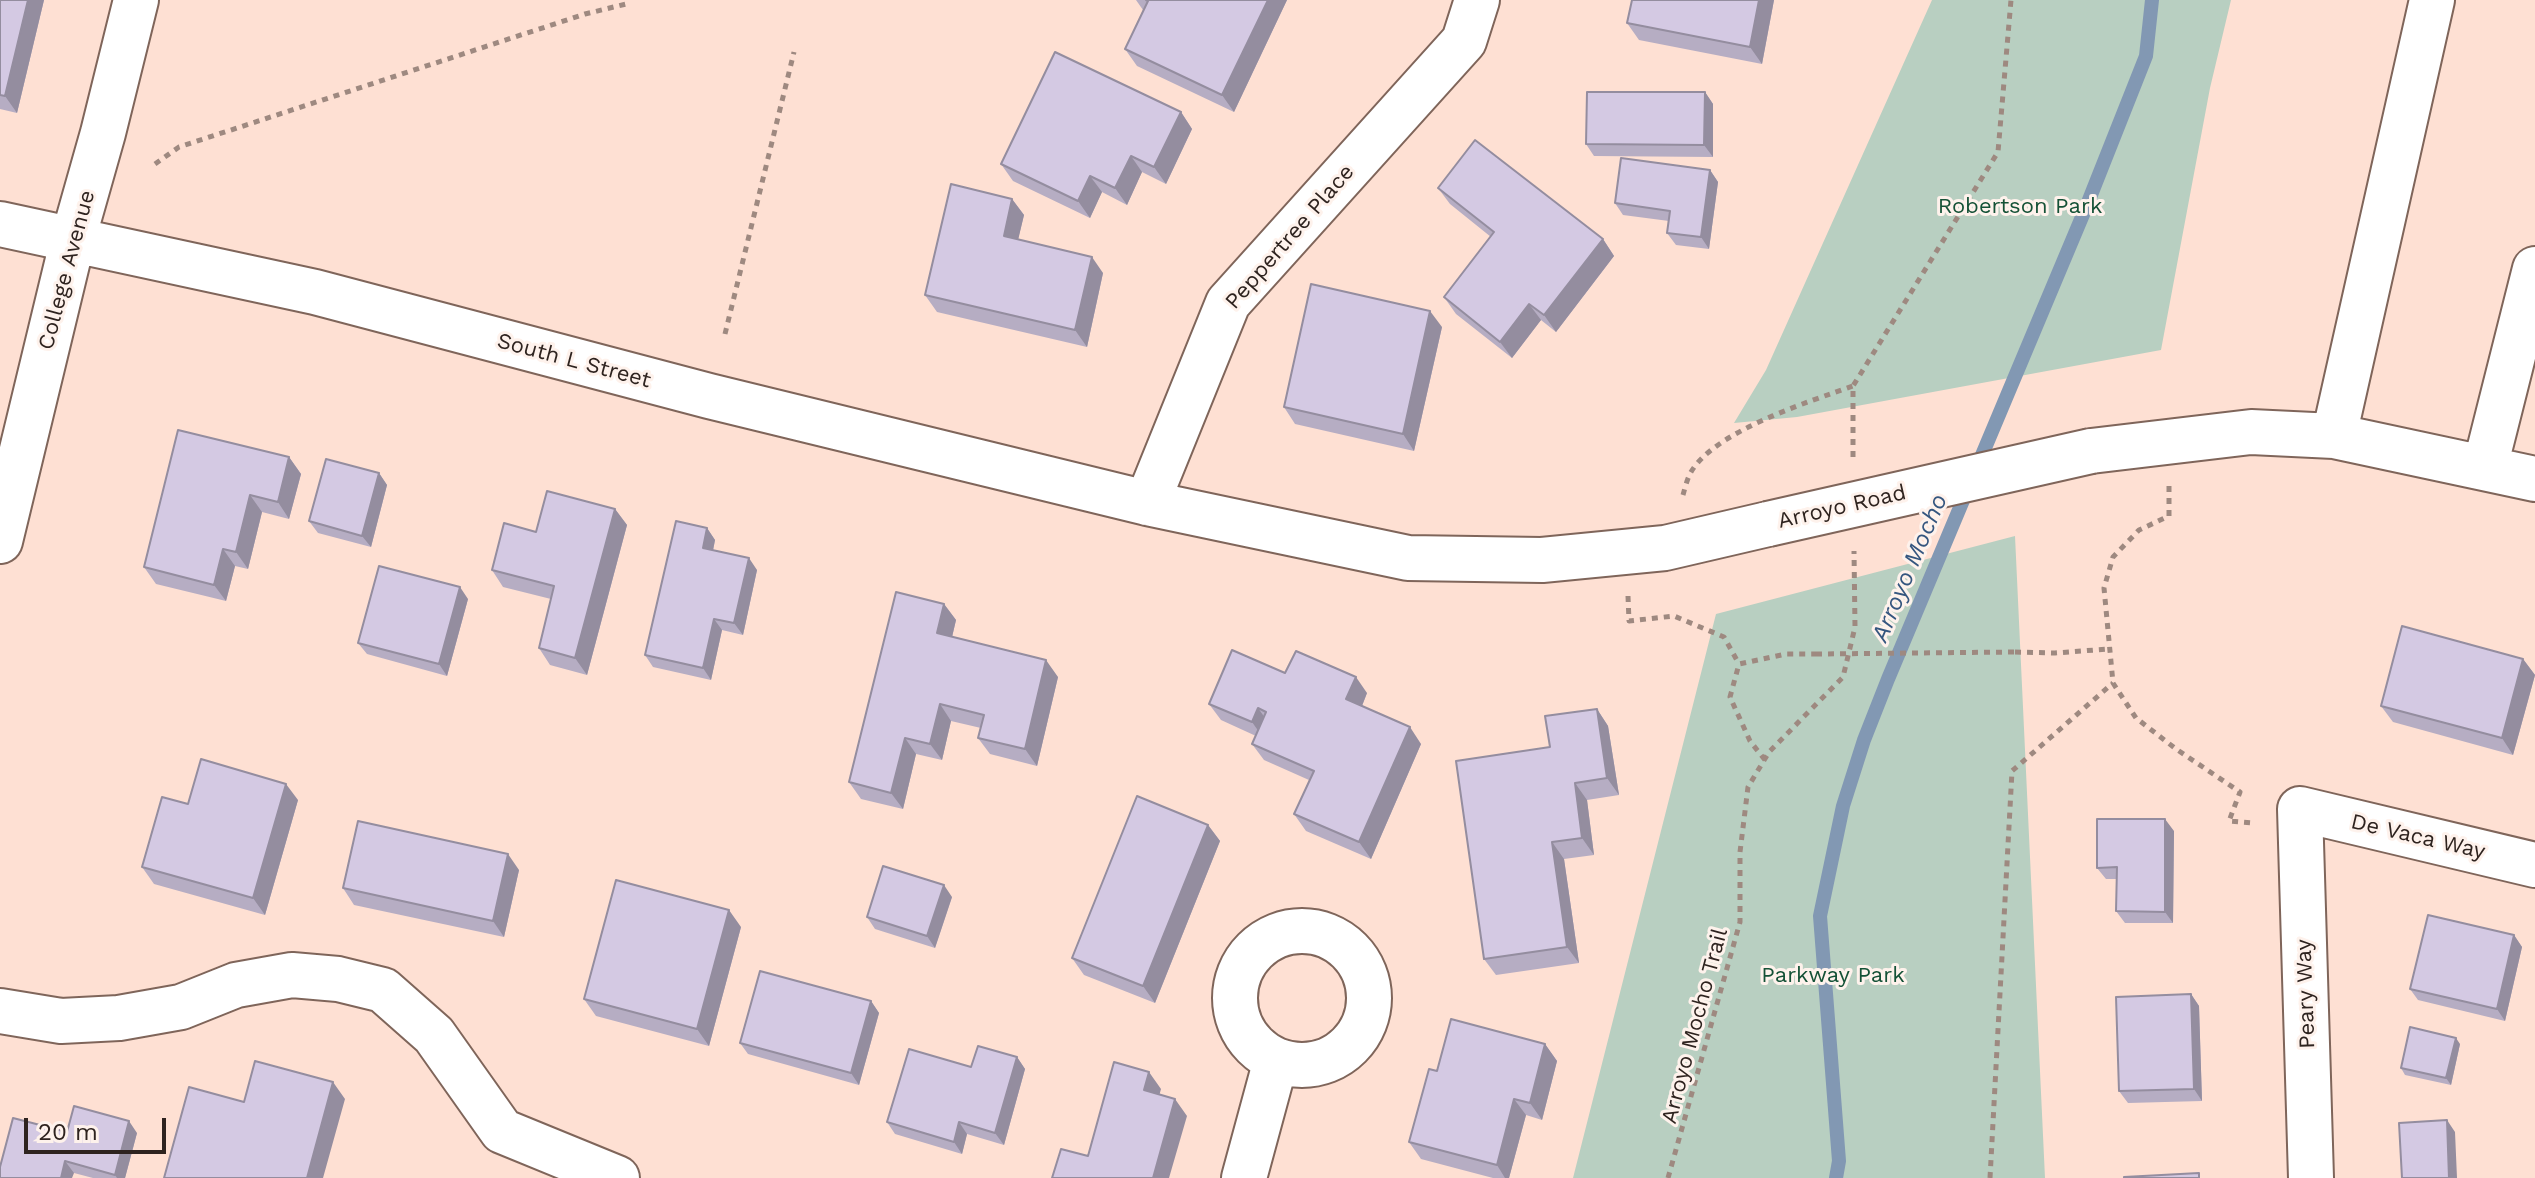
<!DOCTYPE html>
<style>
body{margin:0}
#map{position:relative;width:2535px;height:1178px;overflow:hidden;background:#fee0d3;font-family:"Work Sans",sans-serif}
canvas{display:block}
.scale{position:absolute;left:24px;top:1118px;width:142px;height:36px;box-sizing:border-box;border:4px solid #2e231f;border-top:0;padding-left:10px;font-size:24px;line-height:28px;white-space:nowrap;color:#2e231f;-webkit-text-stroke:6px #fef2ec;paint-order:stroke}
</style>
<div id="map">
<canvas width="2535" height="1178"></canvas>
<div class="scale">20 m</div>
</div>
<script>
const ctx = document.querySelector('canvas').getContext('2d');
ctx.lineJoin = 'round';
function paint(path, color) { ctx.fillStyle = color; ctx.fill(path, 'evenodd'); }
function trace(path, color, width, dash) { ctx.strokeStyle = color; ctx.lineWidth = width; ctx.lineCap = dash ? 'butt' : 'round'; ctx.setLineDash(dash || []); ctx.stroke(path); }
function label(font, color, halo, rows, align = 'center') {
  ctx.font = font + ' "Work Sans",sans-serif'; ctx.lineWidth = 6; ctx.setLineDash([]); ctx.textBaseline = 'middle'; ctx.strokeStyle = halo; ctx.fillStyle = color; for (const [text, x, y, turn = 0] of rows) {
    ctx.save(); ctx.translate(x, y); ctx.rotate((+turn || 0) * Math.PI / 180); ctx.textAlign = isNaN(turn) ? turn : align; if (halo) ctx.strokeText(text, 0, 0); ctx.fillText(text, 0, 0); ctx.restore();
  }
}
paint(new Path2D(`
 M1932 0H2231L2210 88 2161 350 1797 417 1734 423 1766 370Z
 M2015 536 2045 1178H1573L1716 614Z`), '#b8cfc1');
trace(new Path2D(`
 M1836 1178 1839 1161 1820 916 1843 806 1864 740 1888 679 2087 205 2146 56 2152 0`), '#8298b3', 14);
const minor = new Path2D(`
 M0 224 315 292 709 396 1147 503 1408 558 1542 560 1665 548 1768 524
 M2334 436 2432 0
 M2091 451 2251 432 2334 436 2535 479
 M2485 467 2535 269
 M1147 503 1228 303 1464 41 1477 0
 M0 541 73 239 103 133 136 0
 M1235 998a67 67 0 1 1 134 0a67 67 0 1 1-134 0Z
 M0 1011 61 1021 119 1018 181 1007 236 985 292 975 338 979 383 990 434 1035 502 1131 617 1178
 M1244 1178 1276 1060
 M2311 1178 2300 809 2535 865`);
trace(minor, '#7f655a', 48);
trace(new Path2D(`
 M155 164 179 147 585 14 626 4
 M725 334 794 52
 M1853 457V386L1998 152 2011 0
 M2169 486V516L2139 530 2113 557 2104 588 2113 683 2136 718 2176 749 2240 792 2229 821 2254 823
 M1683 495C1685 488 1687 479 1691 472 1715 431 1808 402 1853 386
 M1628 596 1629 621 1674 616 1724 637 1739 664
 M2015 652 2055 653 2108 649
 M1765 760 1750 741 1730 697 1739 664 1786 654H1816
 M1668 1178 1740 922V852L1748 787 1769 752 1843 677 1855 627 1854 551
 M1990 1178 2012 771 2113 683`), '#9e8980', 5, [6, 6]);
trace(minor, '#fff', 44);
const minorBridge = new Path2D(`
 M1768 524 2091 451`);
trace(minorBridge, '#7f655a', 48, []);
trace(new Path2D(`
 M1816 654 2015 652`), '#9e8980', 5, [6, 6]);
trace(minorBridge, '#fff', 44);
paint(new Path2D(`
 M0 0H44L17 113 0 109Z
 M1136 0H1287L1234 112 1137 66 1125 49 1143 10Z
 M1632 0H1774L1762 64 1639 40 1627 23Z
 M1705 92 1713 104V157L1594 156 1586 144Z
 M1181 112 1192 129 1166 184 1142 172 1127 205 1102 192 1090 218 1013 181 1001 164Z
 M1710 170 1718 182 1709 249 1676 245 1667 233 1669 221 1623 215 1615 203Z
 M1438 188 1603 239 1614 256 1556 332 1541 320 1512 358 1456 314 1444 297 1491 237 1450 204Z
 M1012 199 1024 215 1018 239 1103 273 1087 347 937 312 925 295Z
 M1442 327 1414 451 1295 424 1284 407Z
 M289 457 301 474 289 519 262 512 248 569 235 566 226 601 156 584 144 567Z
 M379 473 387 485 371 547 318 533 309 521Z
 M615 509 627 525 587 675 550 665 539 648 551 599 503 587 492 570 536 532Z
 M707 528 715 540 713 551 757 570 743 635 722 630 711 680 653 667 645 655Z
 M468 599 447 676 367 654 358 643Z
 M944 604 956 620 952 637 1058 677 1037 766 990 754 978 738 981 728 951 721 942 760 916 754 903 809 861 799 849 782Z
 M2523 659 2535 675 2513 755 2393 722 2381 706Z
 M1285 673 1367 693 1362 706 1421 744 1371 859 1306 831 1294 814 1309 780 1264 760 1252 744 1256 736 1221 720 1209 704Z
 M1597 709 1608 726 1619 795 1587 800 1594 855 1564 859 1579 963 1496 975 1484 959 1550 747Z
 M298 800 265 915 154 884 142 867 188 804Z
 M1208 825 1220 841 1155 1003 1084 975 1072 958Z
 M2174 831 2173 923H2125L2116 911 2117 879H2106L2097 868Z
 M519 870 504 937 354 905 343 888Z
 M952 897 935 948 875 929 867 917Z
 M741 927 709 1046 596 1016 584 999Z
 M2514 935 2522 947 2505 1021 2418 1000 2410 989Z
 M2191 994 2199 1006 2202 1101 2128 1103 2119 1091Z
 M871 1001 879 1013 859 1085 748 1054 740 1043Z
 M1545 1044 1557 1061 1542 1120 1526 1115 1509 1178H1493L1421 1159 1409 1142 1437 1071Z
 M2460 1044 2451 1085 2405 1075 2401 1068Z
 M1017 1057 1025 1069 1004 1145 967 1134 962 1154 895 1134 887 1122 971 1067Z
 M67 1132 137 1133 125 1178H93L74 1173 0 1178Z`), '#b6adc3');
paint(new Path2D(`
 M28 0H44L17 113 5 96Z
 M1268 0H1287L1234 112 1222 95Z
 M1759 0H1774L1762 64 1750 47Z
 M1705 92 1713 104V157L1704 145Z
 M1181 112 1192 129 1166 184 1154 167Z
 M1131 156 1142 172 1127 205 1115 188Z
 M1710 170 1718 182 1709 249 1701 237Z
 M1090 176 1102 192 1090 218 1078 201Z
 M1012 199 1024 215 1015 253 1004 236Z
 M1603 239 1614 256 1556 332 1544 315Z
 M1092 257 1103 273 1087 347 1075 330Z
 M1529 304 1541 320 1512 358 1500 342Z
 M1430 311 1442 327 1414 451 1403 434Z
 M289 457 301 474 289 519 278 502Z
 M379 473 387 485 371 547 362 536Z
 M250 495 262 512 248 569 236 552Z
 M615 509 627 525 587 675 575 658Z
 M707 528 715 540 711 560 703 548Z
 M223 549 235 566 226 601 214 585Z
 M749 558 757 570 743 635 734 623Z
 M460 587 468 599 447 676 439 664Z
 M944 604 956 620 949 650 937 633Z
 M714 619 722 630 711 680 703 668Z
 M2523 659 2535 675 2513 755 2502 738Z
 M1046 660 1058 677 1037 766 1025 749Z
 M1356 677 1367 693 1358 716 1346 699Z
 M940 704 951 721 942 760 930 744Z
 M1258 708 1270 725 1264 739 1252 722Z
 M1597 709 1608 726 1619 795 1607 778Z
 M1410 727 1421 744 1371 859 1359 842Z
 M905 738 916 754 903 809 891 793Z
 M1575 783 1587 800 1594 855 1582 838Z
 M286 784 298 800 265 915 253 898Z
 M2165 819 2174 831 2173 923 2165 912Z
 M1208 825 1220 841 1155 1003 1143 986Z
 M1552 842 1564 859 1579 963 1567 947Z
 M508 854 519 870 504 937 493 921Z
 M944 885 952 897 935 948 927 936Z
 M729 910 741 927 709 1046 697 1029Z
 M2514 935 2522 947 2505 1021 2497 1009Z
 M2191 994 2199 1006 2202 1101 2194 1089Z
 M871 1001 879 1013 859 1085 851 1073Z
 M2456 1038 2460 1044 2451 1085 2446 1078Z
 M1545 1044 1557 1061 1542 1120 1530 1103Z
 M1017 1057 1025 1069 1004 1145 995 1133Z
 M1149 1072 1161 1089 1156 1107 1144 1090Z
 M333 1082 345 1099 323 1178H307Z
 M1175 1099 1187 1116 1169 1178H1153Z
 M1514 1099 1526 1115 1509 1178H1505L1497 1165Z
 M2447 1120 2455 1132 2457 1178H2449Z
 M129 1121 137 1133 125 1178H117L115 1175Z
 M959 1122 967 1134 962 1154 954 1142Z
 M65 1161 74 1173 72 1178H61Z`), '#948d9f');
const building = new Path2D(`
 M0 0H28L5 96 0 95Z
 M1146 0H1268L1222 95 1125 49 1148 1Z
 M1632 0H1759L1750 47 1627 23Z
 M1055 52 1181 112 1154 167 1131 156 1115 188 1090 176 1078 201 1001 164Z
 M1587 92H1705L1704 145 1586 144Z
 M1475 140 1603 239 1544 315 1529 304 1500 342 1444 297 1494 232 1438 188Z
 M1621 158 1710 170 1701 237 1667 233 1670 211 1615 203Z
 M951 184 1012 199 1004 236 1092 257 1075 330 925 295Z
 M1311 284 1430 311 1403 434 1284 407Z
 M178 430 289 457 278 502 250 495 236 552 223 549 214 585 144 567Z
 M326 459 379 473 362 536 309 521Z
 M547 491 615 509 575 658 539 648 554 586 492 570 504 523 536 532Z
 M676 521 707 528 703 548 749 558 734 623 714 619 703 668 645 655Z
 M379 566 460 587 439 664 358 643Z
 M896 592 944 604 937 633 1046 660 1025 749 978 738 984 715 940 704 930 744 905 738 891 793 849 782Z
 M2402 626 2523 659 2502 738 2381 706Z
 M1232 650 1285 673 1296 651 1356 677 1346 699 1410 727 1359 842 1294 814 1314 771 1252 744 1266 712 1258 708 1252 722 1209 704Z
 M1597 709 1607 778 1575 783 1582 838 1552 842 1567 947 1484 959 1456 761 1550 747 1545 716Z
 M201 759 286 784 253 898 142 867 162 797 188 804Z
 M1137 796 1208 825 1143 986 1072 958Z
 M2097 819H2165V912L2116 911 2117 867 2097 868Z
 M358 821 508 854 493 921 343 888Z
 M883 866 944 885 927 936 867 917Z
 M616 880 729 910 697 1029 584 999Z
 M2428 915 2514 935 2497 1009 2410 989Z
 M760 971 871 1001 851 1073 740 1043Z
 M2191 994 2194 1089 2119 1091 2116 997Z
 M1451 1019 1545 1044 1530 1103 1514 1099 1497 1165 1409 1142 1429 1069 1437 1071Z
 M2410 1027 2456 1038 2446 1078 2401 1068Z
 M978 1046 1017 1057 995 1133 959 1122 954 1142 887 1122 909 1049 971 1067Z
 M255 1061 333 1082 307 1178H164L189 1087 244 1102Z
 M1114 1062 1149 1072 1144 1090 1175 1099 1153 1178H1052L1061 1149 1088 1156Z
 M74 1106 129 1121 115 1175 65 1161 61 1178H0V1167L13 1118 67 1132Z
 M2447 1120 2449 1178H2402L2399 1123Z
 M2199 1173V1178H2124V1177Z`);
paint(building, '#d4c9e3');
trace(building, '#948d9f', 2);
label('22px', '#145136', '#fef2ec', [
 ["Robertson Park",2020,207],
 ["Parkway Park",1833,976]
]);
label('22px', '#2e231f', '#fef2ec', [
 ["Peppertree Place",1290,237,-49],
 ["College Avenue",67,270,-75],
 ["South L Street",574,361,15],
 ["Arroyo Road",1842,507,-13],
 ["De Vaca Way",2418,837,13],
 ["Peary Way",2306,994,-92],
 ["Arroyo Mocho Trail",1695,1026,-75]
]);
label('italic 24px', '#35567f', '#fef2ec', [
 ["Arroyo Mocho",1910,568,-67]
]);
</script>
